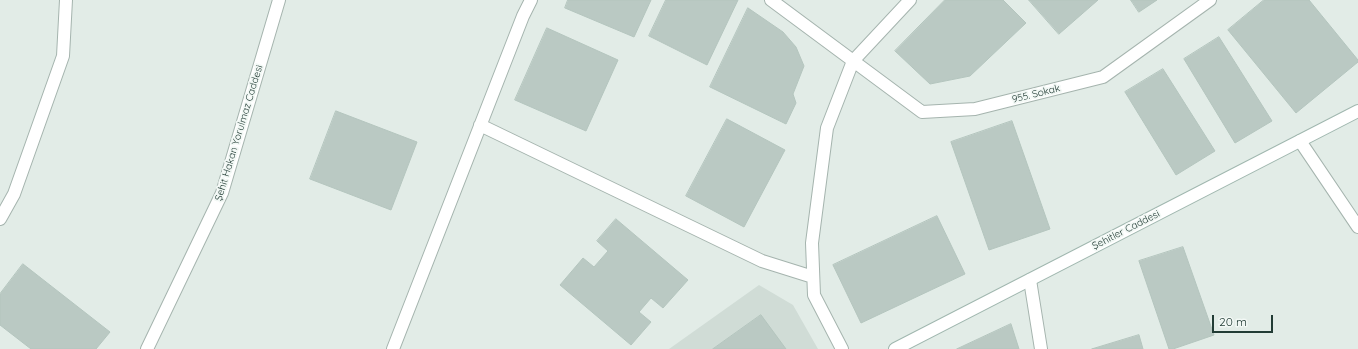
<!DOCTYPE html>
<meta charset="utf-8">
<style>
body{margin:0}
#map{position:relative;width:1358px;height:349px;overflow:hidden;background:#e2ece7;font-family:Quicksand,sans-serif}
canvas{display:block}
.scale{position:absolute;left:1212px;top:315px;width:61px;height:18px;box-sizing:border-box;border:2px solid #223c35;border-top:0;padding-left:5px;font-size:12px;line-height:14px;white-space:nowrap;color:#223c35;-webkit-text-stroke:3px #f2f8f5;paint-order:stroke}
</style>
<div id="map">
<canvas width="1358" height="349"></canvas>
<div class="scale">20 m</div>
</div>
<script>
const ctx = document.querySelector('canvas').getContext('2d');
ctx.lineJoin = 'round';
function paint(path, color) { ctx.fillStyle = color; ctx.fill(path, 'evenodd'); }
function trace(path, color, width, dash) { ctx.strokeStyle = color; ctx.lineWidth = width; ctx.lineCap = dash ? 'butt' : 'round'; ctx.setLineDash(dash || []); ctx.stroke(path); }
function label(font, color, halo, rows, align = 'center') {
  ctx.font = font + ' Quicksand,sans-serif'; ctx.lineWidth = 3.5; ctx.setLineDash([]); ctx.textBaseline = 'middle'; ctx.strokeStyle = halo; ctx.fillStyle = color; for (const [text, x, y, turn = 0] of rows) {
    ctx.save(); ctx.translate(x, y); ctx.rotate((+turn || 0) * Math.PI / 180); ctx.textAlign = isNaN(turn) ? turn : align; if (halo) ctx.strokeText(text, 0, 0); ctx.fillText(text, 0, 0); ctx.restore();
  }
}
paint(new Path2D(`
 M759 285 793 305 818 349H669Z`), '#d0dcd6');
const building = new Path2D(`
 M568 0H651L634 37 565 8Z
 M666 0H738L707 65 649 36Z
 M945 0H1003L1026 23 970 76 930 84 895 51Z
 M1029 0H1098L1059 34Z
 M1131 0H1157L1139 12Z
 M1264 0H1309L1358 60V62L1296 113 1228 30Z
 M748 8 783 32 796 47 804 66 793 94 796 103 786 124 710 87Z
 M547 28 618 60 586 131 515 100Z
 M1219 37 1272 121 1235 143 1184 59Z
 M1163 69 1215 151 1176 175 1125 92Z
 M336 111 417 142 391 210 310 179Z
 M727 119 785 150 744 227 686 196Z
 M1012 121 1050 229 989 250 951 142Z
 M937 216 965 274 861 323 833 265Z
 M616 219 688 280 663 308 651 298 639 312 651 322 631 345 560 285 583 258 594 267 608 251 597 241Z
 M1183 247 1214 335 1173 349H1169L1139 261Z
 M23 264 110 332 96 349H31L0 325V294Z
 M761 315 786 349H713Z
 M1011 324 1019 349H957Z
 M1139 335 1143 349H1092Z`);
paint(building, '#bac9c3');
trace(building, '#b4c5be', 1);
const street = new Path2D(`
 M771 0 922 112 975 109 1103 77 1210 0
 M480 125 762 261 813 277
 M1300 141 1358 227
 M0 219 14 194 63 56 66 0
 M1030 280 1041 349
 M147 349 222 193 279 0
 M393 349 523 16 531 0
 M842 349 814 295 812 243 827 128 853 61 910 0`);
const secondary = new Path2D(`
 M895 349 1358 111`);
trace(street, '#a5b4ae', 14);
trace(secondary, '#a0b7af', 14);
trace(street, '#fff', 12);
trace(secondary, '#fff', 12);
label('10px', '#223c35', '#f2f8f5', [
 ["955. Sokak",1036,94,-14],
 ["Şehit Hakan Yorulmaz Caddesi",239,133,-73],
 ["Şehitler Caddesi",1126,230,-27]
]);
</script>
